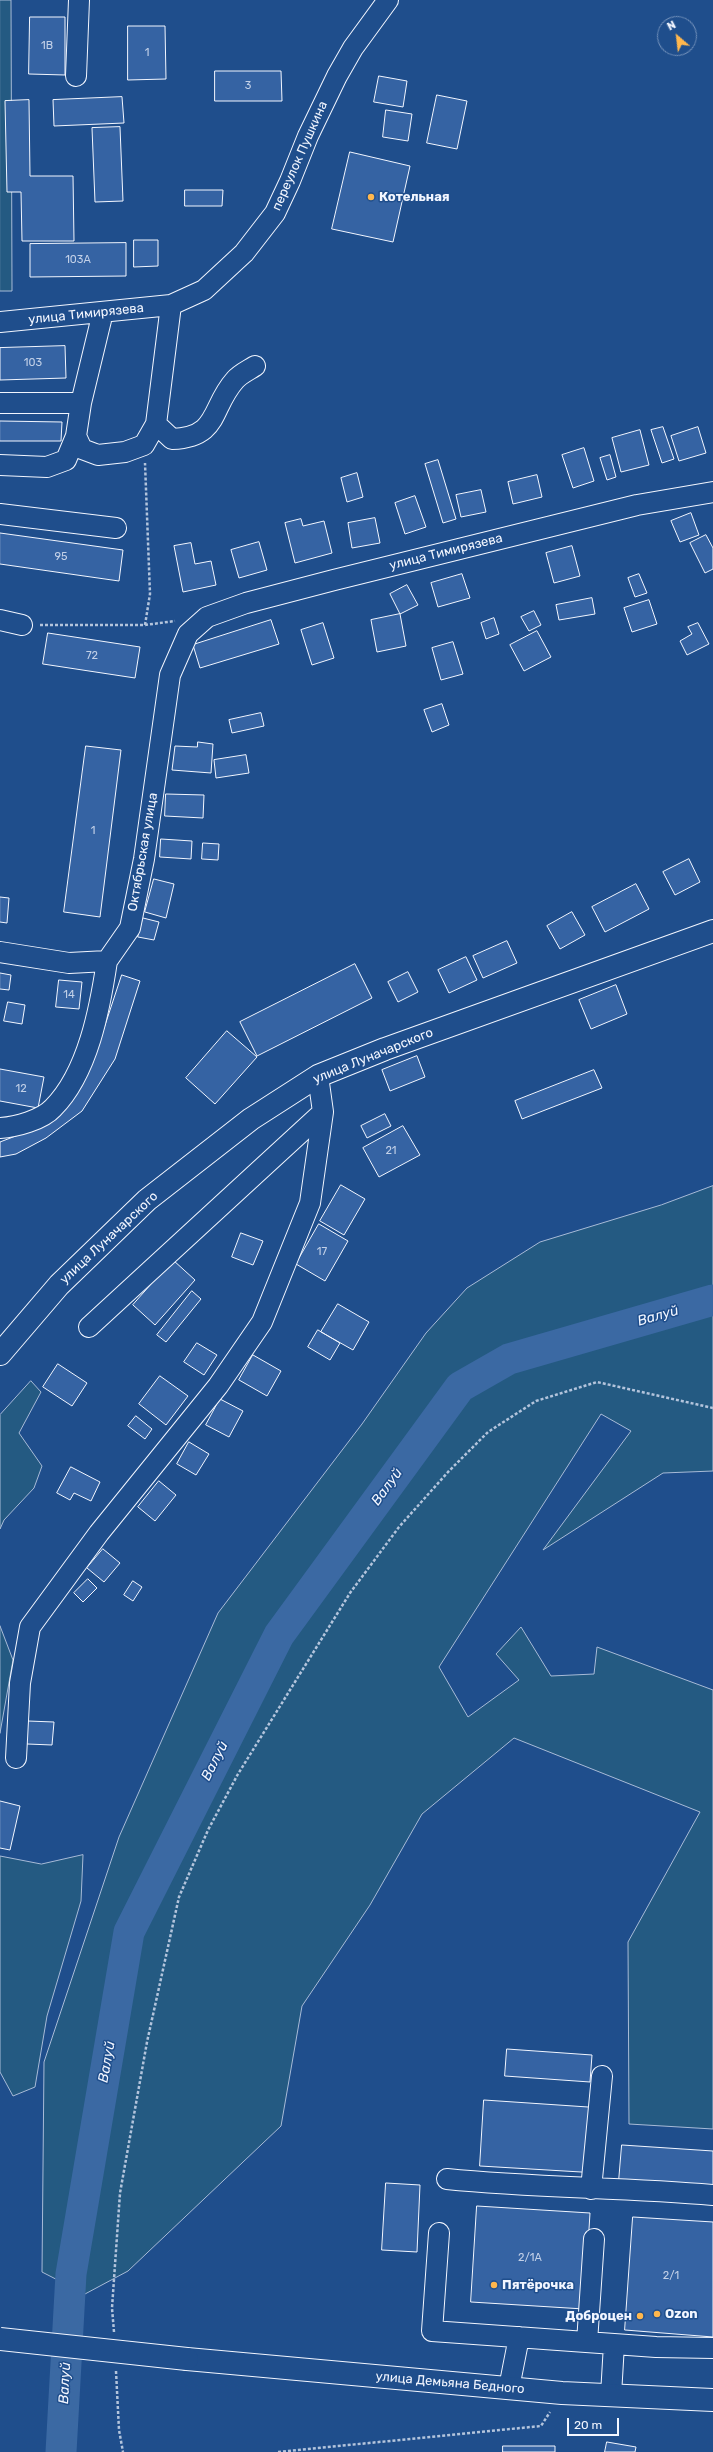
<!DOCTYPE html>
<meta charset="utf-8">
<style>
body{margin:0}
#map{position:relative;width:713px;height:2452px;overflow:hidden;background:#1f4e8c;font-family:Rubik,sans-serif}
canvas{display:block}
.north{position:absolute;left:657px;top:16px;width:40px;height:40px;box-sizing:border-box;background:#1f4e8c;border:1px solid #7391ba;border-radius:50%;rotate:332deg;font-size:11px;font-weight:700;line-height:16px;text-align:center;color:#f2f6ff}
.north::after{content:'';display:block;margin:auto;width:14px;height:18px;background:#ffb74d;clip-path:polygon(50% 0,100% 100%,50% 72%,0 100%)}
.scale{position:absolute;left:567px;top:2418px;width:52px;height:18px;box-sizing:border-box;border:2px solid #f2f6ff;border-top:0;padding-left:5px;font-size:12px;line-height:14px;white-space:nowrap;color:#f2f6ff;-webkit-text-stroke:3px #1f4e8c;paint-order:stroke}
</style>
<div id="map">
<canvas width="713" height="2452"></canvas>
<div class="north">N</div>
<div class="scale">20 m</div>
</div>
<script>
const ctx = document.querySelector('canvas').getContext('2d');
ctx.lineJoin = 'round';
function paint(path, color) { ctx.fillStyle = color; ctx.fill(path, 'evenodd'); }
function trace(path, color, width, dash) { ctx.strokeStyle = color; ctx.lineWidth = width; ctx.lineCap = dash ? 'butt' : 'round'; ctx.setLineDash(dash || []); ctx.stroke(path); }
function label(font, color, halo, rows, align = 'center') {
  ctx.font = font + ' Rubik,sans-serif'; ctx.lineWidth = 3; ctx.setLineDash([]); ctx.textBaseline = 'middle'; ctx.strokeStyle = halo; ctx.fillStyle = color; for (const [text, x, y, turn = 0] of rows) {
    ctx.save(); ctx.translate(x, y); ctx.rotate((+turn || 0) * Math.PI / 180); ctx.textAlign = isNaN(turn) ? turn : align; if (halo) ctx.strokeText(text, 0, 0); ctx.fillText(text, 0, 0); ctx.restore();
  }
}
const green = new Path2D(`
 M0 0H11L12 291H0Z
 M713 1186V1471L663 1473 543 1550 631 1431 601 1414 439 1667 468 1717 519 1680 496 1654 521 1627 551 1676 594 1674 597 1647 713 1690V2129L629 2124 628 1942 700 1812 514 1738 422 1814 370 1905 302 2006 281 2126 128 2271 85 2294 42 2272 44 2062 119 1837 218 1613 362 1424 426 1333 467 1288 540 1242 661 1205Z
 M31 1381 41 1392 19 1433 42 1466 34 1488 4 1520 0 1529V1415Z
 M0 1626 13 1660 0 1733Z
 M83 1855 81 1901 47 2016 35 2087 13 2096 0 2072V1856L41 1864Z`);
paint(green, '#245a82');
trace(green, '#a8bbd7', 1);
trace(new Path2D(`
 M61 2452 71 2274 129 1932 279 1635 460 1387 509 1359 713 1300`), '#3b69a3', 31);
const building = new Path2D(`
 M30 17H65V75L29 74Z
 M128 26H165L166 79 128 80Z
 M215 71H281L282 101H215Z
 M379 76 407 81 403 107 374 102Z
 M437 95 467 101 457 149 427 143Z
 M122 97 124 123 54 126 53 100Z
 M29 100 30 176H73L74 241H22L21 192H7L5 101Z
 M386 110 412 114 408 141 383 137Z
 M120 127 123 201 95 202 92 128Z
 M350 152 410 166 393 242 332 229Z
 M185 190H223L222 206H185Z
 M134 240H158V266L134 267Z
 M126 243V276L30 277V244Z
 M65 346 66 378 0 380V348Z
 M0 421 62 422 61 441H0Z
 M663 427 674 459 662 463 651 430Z
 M698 427 706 453 679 461 671 436Z
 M640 430 649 465 621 472 612 438Z
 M584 448 594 481 573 488 562 455Z
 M610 455 616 477 607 480 600 458Z
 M438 460 456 519 443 523 425 464Z
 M357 473 363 497 347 502 341 478Z
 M537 475 542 497 513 504 508 482Z
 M481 490 486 512 461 517 456 495Z
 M415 496 426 527 405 534 395 503Z
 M691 513 699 535 680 542 671 521Z
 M375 518 380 543 352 548 348 523Z
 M301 519 303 526 324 521 332 553 295 563 285 523Z
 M0 533 123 550 119 581 0 564Z
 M706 535 713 548V569L705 573 690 543Z
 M259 542 267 570 239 578 231 550Z
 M191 543 195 564 211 561 216 585 183 592 174 546Z
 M572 546 580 576 554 583 546 553Z
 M462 574 470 598 438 607 431 583Z
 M639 574 647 593 635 597 628 578Z
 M407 585 418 605 400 614 390 594Z
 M592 598 595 614 559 620 556 605Z
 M649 600 657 624 632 632 624 608Z
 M534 611 541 625 529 631 521 617Z
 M400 614 406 646 377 652 371 620Z
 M494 618 499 634 486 639 481 623Z
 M271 620 279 644 200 668 193 645Z
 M323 623 334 658 312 665 301 630Z
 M698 623 709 644 687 655 680 641 692 634 688 627Z
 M537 631 551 657 524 671 510 645Z
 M48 633 140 647 135 678 43 664Z
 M453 642 463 674 441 680 432 648Z
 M442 704 449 725 432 732 424 710Z
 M261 713 264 726 232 733 229 720Z
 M198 742 213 744 211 773 172 770 175 746 197 747Z
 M86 746 121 750 100 917 64 912Z
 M246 755 249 773 216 778 214 760Z
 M166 794 204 795 203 818 165 816Z
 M161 839 192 841 191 859 160 857Z
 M203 843 219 844 218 860 202 859Z
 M689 859 700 882 675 895 663 872Z
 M154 879 174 884 166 918 145 912Z
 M636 884 649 909 605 932 592 907Z
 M0 897 9 898 7 923 0 922Z
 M572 912 585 935 560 949 547 926Z
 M143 918 159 922 154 940 138 937Z
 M507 941 517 963 483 978 473 956Z
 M466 957 477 980 449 993 438 970Z
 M355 964 372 998 257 1056 240 1022Z
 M408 972 418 992 398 1002 388 982Z
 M0 973 11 975 9 990 0 989Z
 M122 975 140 981 115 1059 82 1111 46 1138 16 1154 0 1157V1142L26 1132 92 1064Z
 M59 980 82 982 79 1009 56 1007Z
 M616 985 627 1014 591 1029 579 1000Z
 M8 1002 25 1005 22 1024 4 1021Z
 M227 1031 257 1057 215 1104 186 1078Z
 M417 1056 425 1077 390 1091 382 1070Z
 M0 1069 44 1077 38 1108 0 1101Z
 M594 1070 602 1088 522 1119 515 1101Z
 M385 1114 391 1126 367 1138 361 1126Z
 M403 1126 420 1155 379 1177 363 1148Z
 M341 1185 365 1199 344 1235 320 1221Z
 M319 1224 348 1241 325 1281 296 1264Z
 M241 1233 263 1241 253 1265 232 1257Z
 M173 1260 195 1280 155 1325 133 1305Z
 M192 1291 201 1299 166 1342 157 1335Z
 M338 1304 369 1322 353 1350 321 1332Z
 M318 1330 340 1343 330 1360 308 1347Z
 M197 1343 217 1355 204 1375 184 1362Z
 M253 1355 281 1371 267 1396 239 1380Z
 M58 1364 87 1383 72 1406 43 1387Z
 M160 1376 188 1396 166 1425 139 1404Z
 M220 1399 243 1411 229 1437 206 1425Z
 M136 1416 152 1429 145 1439 128 1426Z
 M189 1442 209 1454 196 1475 177 1464Z
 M71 1467 100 1482 91 1501 74 1493 70 1500 57 1493Z
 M159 1481 176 1495 155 1521 138 1507Z
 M103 1549 120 1563 104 1582 87 1568Z
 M88 1579 97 1588 83 1602 74 1593Z
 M133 1581 142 1587 133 1601 124 1595Z
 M28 1721 54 1722 52 1745 27 1744Z
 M0 1801 20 1806 10 1850 0 1848Z
 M507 2049 592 2055 590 2082 505 2076Z
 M484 2100 603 2108 598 2173 480 2166Z
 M622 2145 713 2151V2187L619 2181Z
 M386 2183 420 2185 417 2252 382 2250Z
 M477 2206 590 2213 584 2309 471 2302Z
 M633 2217 713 2222V2337L625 2330Z
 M607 2442 636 2447 635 2452H605Z
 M503 2446H555V2452H503Z`);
paint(building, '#3563a3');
trace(building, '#f2f6ff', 1);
const minor = new Path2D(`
 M76 76 79 0
 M171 305 156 424 172 439C220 437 210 408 235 380 240 374 249 370 255 366
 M103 312 81 403 76 436 82 449 98 455 125 452 144 445 156 424
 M0 322 171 305 204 290 244 253 275 213 290 181 308 136 337 76 353 48 388 0
 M0 403H81
 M0 465 47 467 66 460 76 436
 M0 514 116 528
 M0 620 22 625
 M0 952 69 963 107 961 130 928 144 859 170 675 188 634 207 617 246 603 334 580 637 505 713 492
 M0 1128C16 1127 42 1120 53 1108 88 1073 100 1008 107 961
 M89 1327 323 1112
 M16 1758 20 1683 30 1627 99 1533 218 1386 262 1322 310 1203 323 1112 318 1076
 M447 2179C535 2188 624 2187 713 2195
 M591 2189 602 2076
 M439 2233 432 2331 656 2347 713 2348
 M587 2342 594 2239
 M509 2388 519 2337
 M611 2395 614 2344`);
const major = new Path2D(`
 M0 1354 59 1285 147 1200 251 1119 318 1076 385 1049 713 931
 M187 2359 562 2393 713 2400`);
trace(minor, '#f2f6ff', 22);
trace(major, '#f2f6ff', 24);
trace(new Path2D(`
 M40 625H145L150 594 145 463
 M145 625 175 621
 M114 2332 112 2308 120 2193 147 2042 179 1897 208 1830 238 1774 350 1593 399 1527 448 1472 488 1432 536 1401 597 1382 713 1408
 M116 2371 119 2430 123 2452
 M278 2452 541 2426 550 2412`), '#b3c4dc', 2.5, [3, 2]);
trace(minor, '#1f4e8c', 20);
trace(major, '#1f4e8c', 22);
const majorBridge = new Path2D(`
 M0 2339 187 2359`);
trace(majorBridge, '#f2f6ff', 24, []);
trace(majorBridge, '#1f4e8c', 22);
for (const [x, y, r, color] of [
 [371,197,4,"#ffb74d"],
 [494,2285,4,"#ffb74d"],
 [657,2314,4,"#ffb74d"],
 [640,2316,4,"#ffb74d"]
]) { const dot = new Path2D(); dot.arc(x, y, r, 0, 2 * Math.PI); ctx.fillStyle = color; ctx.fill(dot); trace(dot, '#1f4e8c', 1.5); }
label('11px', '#c3d1e8', null, [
 ["1В",47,46],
 ["1",147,53],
 ["3",248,86],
 ["103А",78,260],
 ["103",33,363],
 ["95",61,557],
 ["72",92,656],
 ["1",93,831],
 ["14",69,995],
 ["12",21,1089],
 ["21",391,1151],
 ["17",322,1252],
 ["2/1А",530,2258],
 ["2/1",671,2276]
]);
label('13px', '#f2f6ff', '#1f4e8c', [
 ["переулок Пушкина",300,156,-66],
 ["улица Тимирязева",86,314,-6],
 ["улица Тимирязева",446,552,-14],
 ["Октябрьская улица",143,852,-80],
 ["улица Луначарского",373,1056,-22],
 ["улица Луначарского",109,1238,-43],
 ["улица Демьяна Бедного",450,2383,5]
]);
label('bold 13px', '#f2f6ff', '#1f4e8c', [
 ["Котельная",379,197],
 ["Пятёрочка",502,2285],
 ["Ozon",665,2314],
 ["Доброцен",632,2316,"right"]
], 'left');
label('italic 14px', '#f2f6ff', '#1f4e8c', [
 ["Валуй",658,1316,-16],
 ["Валуй",387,1487,-54],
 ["Валуй",215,1761,-63],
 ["Валуй",107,2062,-80],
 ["Валуй",65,2383,-87]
]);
</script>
